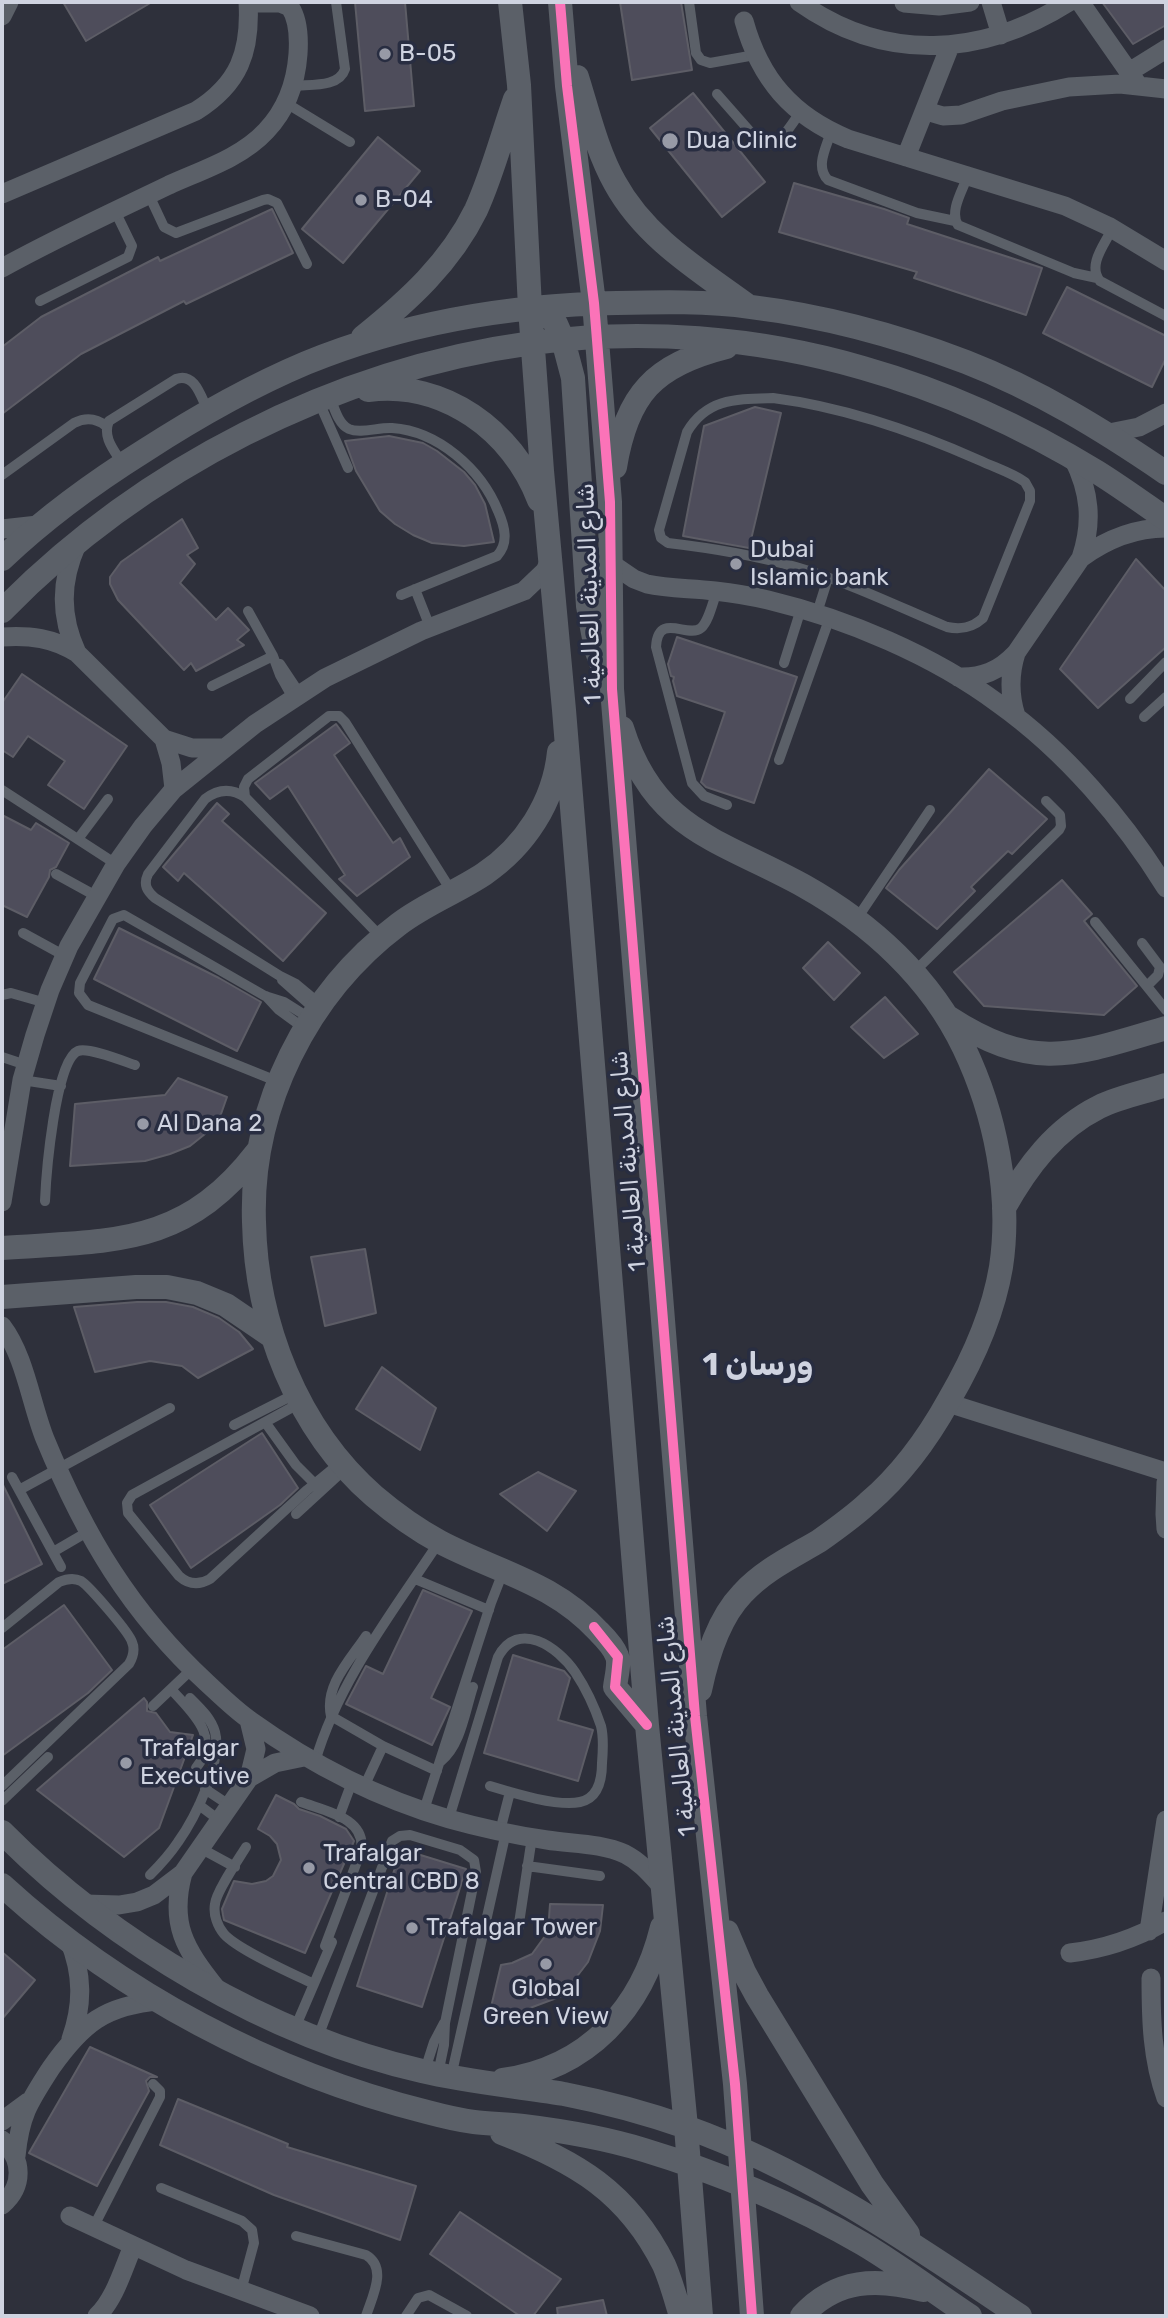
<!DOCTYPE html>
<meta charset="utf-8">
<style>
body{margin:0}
#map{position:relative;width:1168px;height:2318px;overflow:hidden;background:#2e303b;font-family:Rubik,sans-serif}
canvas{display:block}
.frame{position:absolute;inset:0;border:4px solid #cfd3e0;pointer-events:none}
</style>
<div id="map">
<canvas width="1168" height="2318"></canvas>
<div class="frame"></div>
</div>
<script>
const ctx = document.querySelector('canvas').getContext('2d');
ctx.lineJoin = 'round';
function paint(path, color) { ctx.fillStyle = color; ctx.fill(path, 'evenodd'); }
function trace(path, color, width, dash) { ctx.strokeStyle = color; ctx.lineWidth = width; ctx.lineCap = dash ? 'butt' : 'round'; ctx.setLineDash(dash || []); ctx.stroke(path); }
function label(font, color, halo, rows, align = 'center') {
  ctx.font = font + ' Rubik,"Noto Sans Arabic",sans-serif'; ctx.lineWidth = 7; ctx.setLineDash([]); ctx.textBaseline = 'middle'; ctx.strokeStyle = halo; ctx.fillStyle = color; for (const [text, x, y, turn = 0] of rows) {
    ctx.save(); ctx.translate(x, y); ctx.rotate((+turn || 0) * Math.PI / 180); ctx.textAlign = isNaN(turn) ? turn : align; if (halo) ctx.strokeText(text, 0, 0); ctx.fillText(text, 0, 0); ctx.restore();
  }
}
const building = new Path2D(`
 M63 2H152L86 41Z
 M355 2H405L414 106 365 111Z
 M620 2H681L692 70 632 80Z
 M1102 2H1166V25L1133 44Z
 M693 93 765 182 722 217 650 128Z
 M378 137 420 171 343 263 302 229Z
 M794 183 884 209 909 218 907 224 1042 268 1026 315 914 278 917 272 779 232Z
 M272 209 293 253 186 304 184 301 81 354 2 414V347L41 317 158 257 160 261Z
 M1067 287 1166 336V358L1152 387 1043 333Z
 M755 407 781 413 749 548 683 536 704 426Z
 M389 436 423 443 437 451 464 472 475 485 485 504 494 542 464 546 432 543 413 535 395 524 380 511 356 471 345 441Z
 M182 519 198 548 187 555 195 564 180 583 216 620 228 608 249 630 237 640 244 645 196 671 191 663 184 670 118 600 110 584V577L121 562Z
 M1136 559 1166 591V647L1098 708 1060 669Z
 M677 637 797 677 754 803 706 787 701 782 725 712 677 696 673 681 674 677 671 676 668 664Z
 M22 674 127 746 84 809 48 785 65 761 28 736 13 757 2 750V703Z
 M336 724 350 743 334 755 393 843 400 838 410 857 357 896 339 879 345 875 288 786 270 799 255 783Z
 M989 769 1047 819 1012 854 1008 851 971 887 975 891 937 929 886 888 899 870Z
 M217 803 229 814 222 821 326 913 283 961 184 873 178 881 163 867Z
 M2 815 31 830 36 823 69 843 56 867 50 870 49 877 27 917 2 905Z
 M1062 880 1092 914 1084 921 1137 986 1104 1015 984 1006 954 972Z
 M119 928 219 978 261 1002 237 1051 94 979Z
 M828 942 860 973 834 1000 803 968Z
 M885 997 918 1034 884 1058 851 1027Z
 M178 1078 227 1097 221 1114 205 1134 190 1146 170 1154 145 1161 70 1166 75 1104 165 1095Z
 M365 1249 376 1313 325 1326 311 1257Z
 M137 1302H166L193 1307 219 1318 239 1332 253 1349 198 1378 182 1366 150 1361 95 1372 74 1307Z
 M382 1367 436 1408 420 1450 356 1409Z
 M262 1433 298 1488 280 1505 191 1568 150 1505Z
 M538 1472 576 1491 547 1531 500 1494Z
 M2 1483 42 1564 2 1584Z
 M423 1590 472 1611 431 1698 450 1707 432 1745 346 1704 366 1666 383 1674Z
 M64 1605 112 1670 88 1693 2 1756V1650Z
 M513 1655 564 1671 570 1678 558 1720 593 1730 578 1781 484 1753Z
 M144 1698 147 1702V1711L156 1713 170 1732 193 1735 159 1828 124 1857 37 1790Z
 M276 1795 294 1804 299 1809 320 1816 346 1829 354 1841 305 1953 224 1920 223 1915 222 1909 234 1881 252 1884 266 1881 273 1876 281 1860 277 1844 270 1836 258 1829Z
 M401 1849 466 1869 422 2007 357 1986Z
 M550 1904 603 1905 600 1931 588 1962 562 1996 487 2024 501 1965 512 1963 532 1954 548 1932Z
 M2 1952 35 1980 2 2019Z
 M90 2047 157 2077H150L146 2081 149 2091 97 2186 29 2153Z
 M178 2099 288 2144 287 2147 416 2186 400 2240 274 2195 160 2145Z
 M460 2212 561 2279 533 2316H520L430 2254Z
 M603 2300 607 2316H558L557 2308Z`);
paint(building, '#4e4d5b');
trace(building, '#5d5d66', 2);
trace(new Path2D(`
 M689 2 696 53 701 60 710 63 755 55
 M293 86C310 84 339 88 345 69L336 2
 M717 94 761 144C779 150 790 125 800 113
 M286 103 350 142
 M831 132C826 148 815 167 828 180L917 213 955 221
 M968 175C963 190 949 211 958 225L1074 273 1097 278
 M149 195 164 227 176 233 263 200 268 199 277 203 307 264
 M1112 229C1105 244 1087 265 1100 281L1166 316
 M40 301 128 257 132 246 115 211
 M330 397C334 407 338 424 349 429 361 434 379 427 392 428 438 431 481 469 498 511 505 527 509 543 497 556L401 595
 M773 398C844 407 916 432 981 461 996 468 1012 473 1025 482L1030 491V501L983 618C972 628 961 630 947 627 897 606 848 582 796 567 754 555 711 548 668 543L661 538 659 530 687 432C707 398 737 399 773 398Z
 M319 402 348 468
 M122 463C114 450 102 437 109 421L176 379C195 372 201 397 208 411
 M2 475 74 423C86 417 96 418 106 426
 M415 589 430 627
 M717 591C713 601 709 621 701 628 688 639 658 611 656 647L692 783 704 796 727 805
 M248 611 273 656 280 675 293 698
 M817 613 828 578
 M784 663 801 609
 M280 664 300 694
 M212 686 273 656
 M1130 699 1166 662
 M1144 717 1166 697
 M779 760 830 617
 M2 790 116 864
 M245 797 244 787 248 779 329 716H339L345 722 452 892
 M78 839 108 799
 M56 874 96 896
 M856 920 930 810
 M1095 922 1166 1010
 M23 933 65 956
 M1142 943 1160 967 1158 975 1147 986
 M914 972 1059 830 1061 826 1060 815 1046 801
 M282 980 317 1011
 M2 995 11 993 46 1003
 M266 996 279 1010 305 1029
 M320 1004 296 984 280 976 155 898C147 891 143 885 148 874L205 799C218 789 231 788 245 797L382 938
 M2 1057 26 1065
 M22 1080 61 1086
 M279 1082 88 1005 79 993 80 983 113 919 124 915 265 996 284 1002 311 1019
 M45 1201C46 1177 55 1060 78 1051 88 1047 123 1061 135 1065
 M300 1403 132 1495 127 1503 128 1513 179 1576C188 1584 198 1586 210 1579L307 1490 341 1462
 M265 1422 296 1465 315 1484
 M234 1425 295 1394
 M12 1477 61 1567
 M19 1490 170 1408
 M296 1514 345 1469
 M53 1552 89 1531
 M415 1579 489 1610
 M2 1628 59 1582C66 1579 73 1577 81 1581 89 1586 129 1632 132 1642 135 1649 133 1657 129 1664L2 1786
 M366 1636C350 1660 324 1686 331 1716L383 1746 437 1771
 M171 1689C191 1712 222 1736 196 1768
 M153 1706 192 1669
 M441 1761C461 1745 465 1711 473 1687
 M315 1762C339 1680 392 1613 439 1542
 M364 1787 383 1746
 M205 1789 229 1805
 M2 1801 48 1757
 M301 1802C325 1811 367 1818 361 1851L325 1946
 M199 1805 219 1820
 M424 1810 491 1603 503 1572
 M339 1817 352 1782
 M449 1818 498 1657C518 1619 558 1647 575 1672 585 1687 595 1708 601 1726 604 1738 603 1751 602 1763 602 1779 599 1798 580 1802 558 1807 513 1793 490 1786
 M500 1831 510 1792
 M246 1847C238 1860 216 1892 215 1904 213 1915 218 1927 224 1934 238 1950 293 1974 314 1984
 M200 1848 235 1867
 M527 1866 600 1876
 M150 1875C160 1865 170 1854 178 1842 195 1818 223 1762 215 1732 211 1718 200 1708 190 1698
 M518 1930 532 1837
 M295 2028 332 1942
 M318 2037 392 1841 400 1836 410 1835 460 1850 474 1860 476 1872 445 2023 444 2045 438 2074
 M425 2070 434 2042 444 2023
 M451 2077 506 1832
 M161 2188 242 2221 252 2230 254 2243 241 2291
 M94 2226 160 2097V2091L153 2084
 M296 2236 366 2255C388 2268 372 2297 366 2316
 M406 2316 418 2298 429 2295 467 2316`), '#5b6068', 10);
trace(new Path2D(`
 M799 2C885 63 982 57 1069 2
 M991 2 1001 35
 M1080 2 1138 85
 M904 3 939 6 970 2
 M2 16 9 2
 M744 21C760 79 792 116 848 139L1065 206 1108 226 1166 261
 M1129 72 1166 49
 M926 111 943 116 961 115 1002 101 1069 87 1120 84 1166 89
 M906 157 950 46
 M2 194 196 111C239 84 251 52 248 2
 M2 268C56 238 113 212 169 185 202 170 241 158 266 131 286 110 296 82 298 54 299 39 298 19 290 7L280 3H248
 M1109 433 1139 427 1166 413
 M2 529 38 525
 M77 544C60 582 60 616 77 653
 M1081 558C1107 539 1134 528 1166 528
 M612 564 634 579 647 584C669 589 692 588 715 591 733 593 751 596 768 600 847 619 933 655 999 704 1065 751 1124 820 1166 888
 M2 637C30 635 53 638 77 653L164 739 192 748H222
 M1016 653C1009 675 1009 694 1016 716
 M958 677C982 678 999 671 1016 653L1081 558C1093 522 1090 492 1073 458
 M164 739 171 763 174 789
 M2 1202 22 1080 35 1035 50 990 69 946 116 864 143 826 174 789 255 724 325 678 421 631 524 591 545 571 551 558
 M2 1326C25 1356 31 1404 45 1439 85 1536 130 1612 207 1683 221 1696 235 1710 251 1721 311 1764 377 1798 449 1819 481 1828 514 1835 547 1840 572 1844 601 1843 625 1854 641 1862 652 1876 664 1889
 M948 1403 1166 1472
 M1166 1482 1165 1514 1166 1529
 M249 1778 275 1763 304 1757
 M183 1873C169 1924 185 1949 216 1988
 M85 1904 119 1905 137 1902 154 1895 183 1873 249 1778 256 1749 249 1720
 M1149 1931 1166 1820
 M69 1940C83 1974 83 2005 71 2039
 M1070 1953C1105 1949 1135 1939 1166 1921
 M1151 1978C1151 2020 1152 2059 1166 2098
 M2 2121 28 2102
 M2 2140C23 2159 24 2186 2 2205
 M16 2156C20 2115 29 2102 51 2068 82 2024 105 2005 160 2001
 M70 2216 186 2270 310 2316
 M97 2316C115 2299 123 2269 133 2246`), '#5b6068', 19);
trace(new Path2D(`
 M510 2 519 85 530 308 542 471 564 710 647 1725 686 2127 701 2316
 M560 2 567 86 594 303 610 502 612 689 695 1716 735 2084 752 2316
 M577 77C588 112 597 151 615 183 645 238 699 270 748 306
 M530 308 545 311 556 324 563 340 573 378 588 606 596 649 605 673
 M363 337C408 301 450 263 476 210 492 175 502 136 515 99
 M368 390C444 380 513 431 539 500
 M615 467C627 394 654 365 726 347
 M2 559C45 518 93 483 144 451 195 418 249 387 306 363 404 323 511 305 617 303 661 302 707 301 751 307 824 316 898 336 966 362 1038 390 1103 430 1166 473
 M2 611C141 469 334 370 532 343 641 328 757 337 863 368 944 391 1025 428 1097 472 1121 487 1143 503 1166 519
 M622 728C654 831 721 840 804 886 870 923 931 978 964 1048 995 1113 1012 1194 1001 1267 993 1315 973 1359 949 1400 928 1438 902 1474 868 1503 853 1517 836 1529 819 1541 792 1557 764 1570 742 1594 718 1619 707 1657 700 1690
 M559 752C554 802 525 846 484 874 457 892 425 904 399 924 307 993 250 1107 254 1222 256 1323 297 1429 374 1496 394 1513 416 1529 440 1542 497 1572 553 1582 599 1632 605 1638 614 1648 617 1656 620 1664 616 1678 615 1687L647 1725
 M948 1017C1034 1073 1075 1055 1166 1028
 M1004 1208C1027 1167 1055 1129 1099 1107 1119 1097 1145 1092 1166 1085
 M2 1248C112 1240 183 1248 257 1152
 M2 1297 136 1287H167L197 1293 226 1305 273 1337
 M2 1832C112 1943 269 2036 422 2071 468 2082 516 2086 564 2094 605 2102 646 2113 686 2127 807 2170 914 2245 1020 2316
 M2 1885C120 1993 271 2073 427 2112 442 2116 458 2120 474 2122 490 2124 507 2124 523 2126 564 2131 605 2138 644 2150 717 2172 797 2205 863 2244 900 2266 934 2292 970 2316
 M727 1932 744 1972 757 1996 872 2184 908 2234
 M503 2080C588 2068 642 2009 662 1927
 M502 2133C575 2161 628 2192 664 2265 671 2281 676 2300 681 2316
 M802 2316C836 2278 878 2278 923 2290`), '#5b6068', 24);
trace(new Path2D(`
 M560 2 567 86 594 303 610 502 612 689 695 1716 735 2084 752 2316
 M594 1627 618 1657 615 1687 647 1725`), '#fb73b8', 10);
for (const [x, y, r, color] of [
 [385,54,7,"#979aa6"],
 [670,141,9,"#979aa6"],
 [361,200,7,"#979aa6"],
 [736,564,7,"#979aa6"],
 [143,1124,7,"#979aa6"],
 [126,1763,7,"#979aa6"],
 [309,1868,7,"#979aa6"],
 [412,1928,7,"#979aa6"],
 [546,1964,7,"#979aa6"]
]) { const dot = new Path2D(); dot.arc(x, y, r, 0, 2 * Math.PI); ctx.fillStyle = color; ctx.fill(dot); trace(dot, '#282d41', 2.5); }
label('24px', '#cfd3e0', '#282d41', [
 ["B-05",399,54],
 ["Dua Clinic",686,141],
 ["B-04",375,200],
 ["Dubai",750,550],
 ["Islamic bank",750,578],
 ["Al Dana 2",157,1124],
 ["Trafalgar",140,1749],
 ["Executive",140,1777],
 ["Trafalgar",323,1854],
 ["Central CBD 8",323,1882],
 ["Trafalgar Tower",426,1928],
 ["Global",546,1989,"center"],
 ["Green View",546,2017,"center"]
], 'left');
label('24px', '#cfd3e0', '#282d41', [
 ["شارع المدينة العالمية 1",590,594,-92],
 ["شارع المدينة العالمية 1",629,1161,-95],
 ["شارع المدينة العالمية 1",677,1726,-96]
]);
label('bold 32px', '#cfd3e0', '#282d41', [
 ["ورسان 1",758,1366]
]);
</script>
